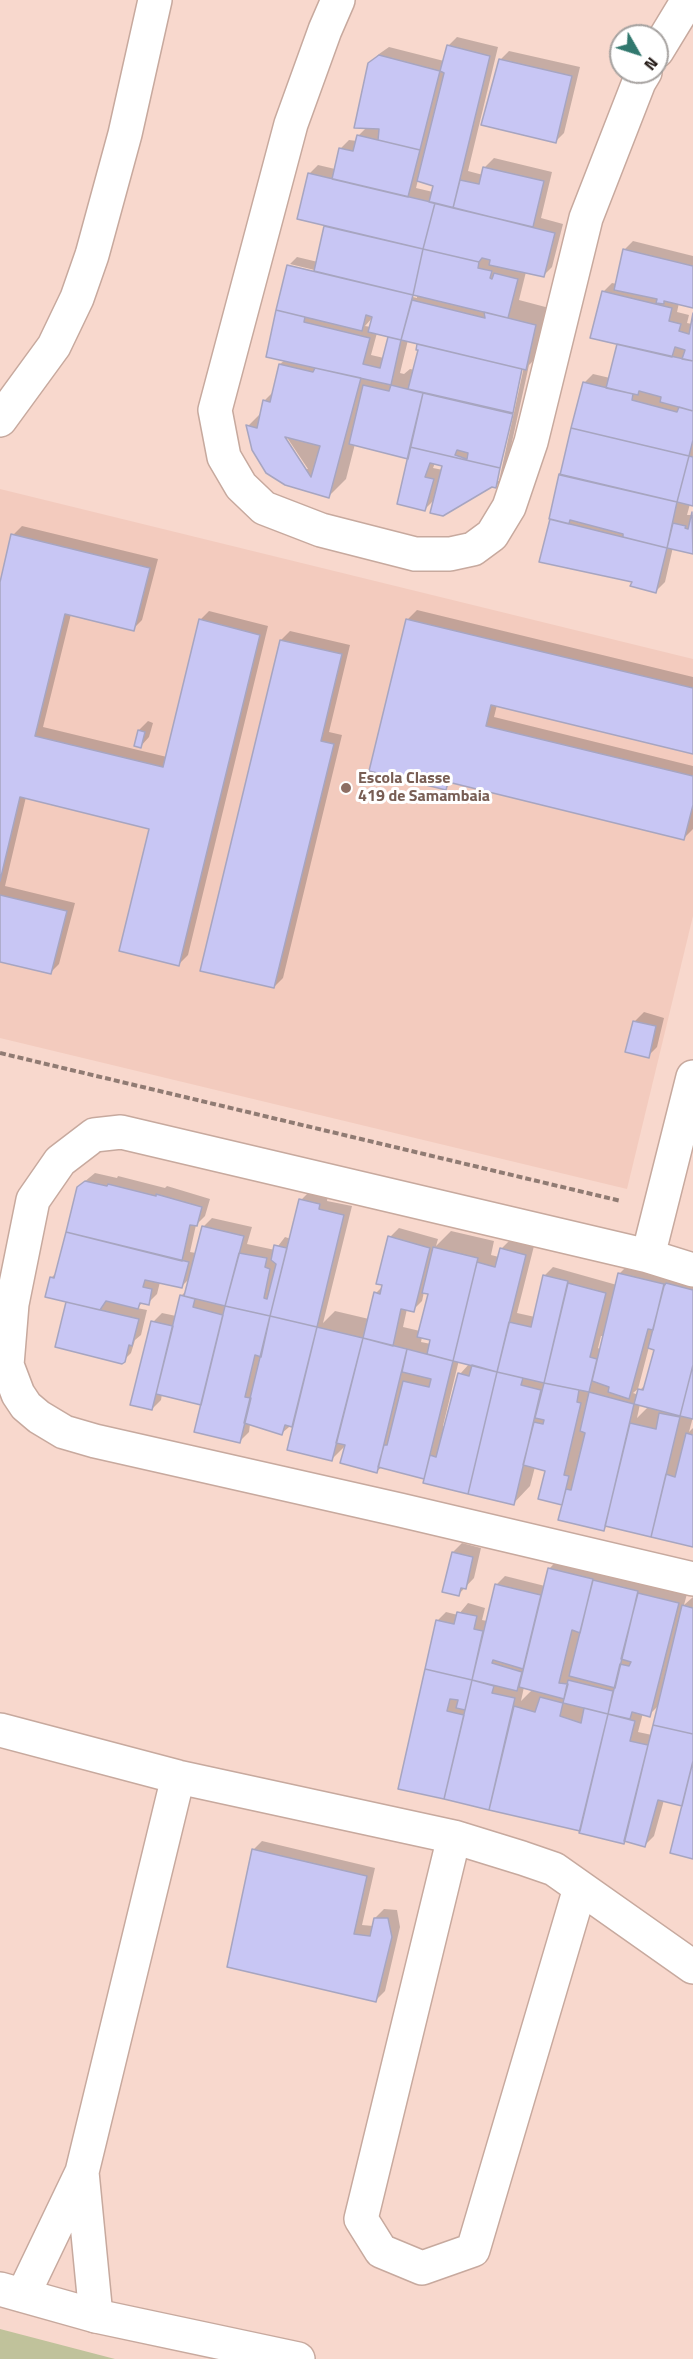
<!DOCTYPE html>
<style>
body{margin:0}
#map{position:relative;width:693px;height:2359px;overflow:hidden;background:#f8d8cd;font-family:"Titillium Web",sans-serif}
canvas{display:block}
.north{position:absolute;left:609px;top:24px;width:60px;height:60px;box-sizing:border-box;background:#fff;border:2px solid #a6a2a0;border-radius:50%;rotate:129deg;font-size:16px;font-weight:700;line-height:24px;text-align:center;color:#201612}
.north::after{content:'';display:block;margin:auto;width:21px;height:27px;background:#31786e;clip-path:polygon(50% 0,100% 100%,50% 72%,0 100%)}
</style>
<div id="map">
<canvas width="693" height="2359"></canvas>
<div class="north">N</div>
</div>
<script>
const ctx = document.querySelector('canvas').getContext('2d');
ctx.lineJoin = 'round';
function paint(path, color) { ctx.fillStyle = color; ctx.fill(path, 'evenodd'); }
function trace(path, color, width, dash) { ctx.strokeStyle = color; ctx.lineWidth = width; ctx.lineCap = dash ? 'butt' : 'round'; ctx.setLineDash(dash || []); ctx.stroke(path); }
function label(font, color, halo, rows, align = 'center') {
  ctx.font = font + ' "Titillium Web",sans-serif'; ctx.lineWidth = 6; ctx.setLineDash([]); ctx.textBaseline = 'middle'; ctx.strokeStyle = halo; ctx.fillStyle = color; for (const [text, x, y, turn = 0] of rows) {
    ctx.save(); ctx.translate(x, y); ctx.rotate((+turn || 0) * Math.PI / 180); ctx.textAlign = isNaN(turn) ? turn : align; if (halo) ctx.strokeText(text, 0, 0); ctx.fillText(text, 0, 0); ctx.restore();
  }
}
paint(new Path2D(`
 M0 489 693 659V916L627 1189 0 1038Z`), '#f3cbbe');
paint(new Path2D(`
 M0 2329 115 2359H0Z`), '#c0c29b');
paint(new Path2D(`
 M457 37 498 47 468 171 483 175 485 167 494 158 552 172 541 218 563 224 552 267 543 276 526 272 519 300 553 309 543 351 529 365 504 478 495 487 492 486 435 499 424 510 410 454 355 444 346 479 329 496 248 426 262 412 265 400 274 391 280 364 285 360 288 267 417 298V295L290 264 297 257 318 262 327 225 309 174 318 165 335 169 340 149 349 140 357 141 358 136 367 127 369 64 379 54 389 47 444 61 448 46ZM418 180 435 185 433 192 416 188ZM373 317 371 327 365 326ZM377 333 390 336 384 358 371 355ZM408 340 419 343 418 349H420L415 370 410 369 404 374 400 373ZM522 361 525 362 499 481H496ZM282 430 308 469H304L280 432ZM435 463 444 465 443 470 433 468Z
 M509 51 580 67 564 133 555 142 500 60Z
 M633 241 693 256V306L679 303 677 312 689 315 687 323 692 324 693 319V504H690L687 515H693V552L673 547 665 582 656 591 634 581 541 561 584 383 593 374 610 378 619 342 603 292 612 283 617 284 624 250Z
 M22 526 158 559 142 620 133 629 71 614 43 727 167 757 200 620 209 611 268 626 188 955 179 964 151 828 26 797 5 886 75 903 59 964 50 973 0 960V587L13 535Z
 M417 610 693 677V753L497 705 494 717 693 766V829L684 838 453 782 446 788 408 619Z
 M290 631 350 645 329 732 342 735 283 978 274 987 281 640Z
 M148 721 153 723 149 737 141 746 139 730Z
 M644 1012 664 1018 657 1047 648 1056 635 1021Z
 M95 1173 117 1178 118 1176 165 1188 167 1186 210 1199 205 1216 196 1225 190 1252 196 1253 203 1227 212 1218 252 1227 247 1244 275 1250 285 1237 291 1239 301 1200 310 1191 328 1195 327 1201 352 1206 323 1323 335 1311 369 1319 376 1293 384 1285 390 1237 399 1228 438 1239 436 1246 451 1231 494 1241 491 1255 499 1257 501 1249 510 1240 534 1246 517 1313 535 1317 544 1276 553 1267 617 1285 620 1273 629 1264 693 1279V1417L689 1432 693 1428V1545L608 1525 604 1529 564 1504 547 1470 535 1467 530 1486 513 1504 427 1473 424 1477 382 1467 377 1471 347 1444 332 1459 295 1422 282 1433 250 1424 249 1432 240 1441 204 1400 162 1394 161 1400 152 1409 153 1322 162 1313 176 1316 181 1296 187 1290 190 1278 181 1287 160 1282 157 1294 148 1303 143 1302 137 1308 147 1310 141 1335 135 1340 131 1353 122 1362 57 1346 68 1301 51 1278 57 1272 78 1187ZM424 1292 430 1293 420 1331 403 1327 407 1309 413 1310 422 1301ZM601 1336H604L601 1350 598 1348ZM422 1337 432 1339 431 1344 421 1342ZM649 1347 656 1348 647 1383 640 1390 639 1395 633 1393 638 1389ZM459 1360 470 1363 460 1374 446 1427 443 1426ZM640 1404 649 1406 637 1418Z
 M462 1543 481 1548 474 1578 459 1594 453 1552Z
 M566 1551 687 1594 684 1605 693 1597V1857L684 1805 664 1800 654 1836 645 1845 399 1788 437 1621 446 1612 458 1615 468 1603 485 1608 482 1620 487 1621 496 1585 505 1576 545 1586 549 1569ZM524 1687 533 1689 521 1701ZM659 1705 652 1735 638 1732 643 1713 649 1715Z
 M262 1841 375 1868 362 1925 373 1926 375 1918 384 1909 397 1910 400 1927 385 1991 376 2000 253 1850Z`), '#0003');
const building = new Path2D(`
 M447 45 490 56 453 208 429 202 433 186 417 181 444 73 440 71Z
 M379 55 440 71 420 150 378 140 379 129 354 128 368 63Z
 M499 59 572 76 556 143 481 125Z
 M357 135 420 150 408 197 332 179 339 148 353 151Z
 M483 167 544 181 533 227 453 208 460 180 479 184Z
 M308 173 435 203 423 249 297 219Z
 M435 203 555 233 544 277 489 265 490 260 482 258 479 262 423 249Z
 M324 226 423 249 413 295 314 271Z
 M423 249 479 262 478 268 492 271 490 278 492 279 494 273 518 279 508 318 413 295Z
 M623 249 693 266V308L664 301V304L656 303 657 299 614 290Z
 M287 265 413 295 401 340 368 332 372 317 366 315 362 331 276 310Z
 M602 291 672 308 669 321 681 324 679 331 689 334 693 313V361L682 359 685 350 675 347 672 357 590 338Z
 M412 300 485 318 484 312 536 325 526 370 401 340Z
 M276 310 305 317 304 322 370 338 363 364 380 368 388 337 401 340 391 385 266 357Z
 M417 344 522 369 513 413 408 389 418 350H416Z
 M617 344 693 361V411L660 402 661 397 639 391 638 395 606 388Z
 M279 364 313 372 315 368 361 378 329 498 285 485 266 473 252 450 246 425 257 428 263 400 270 402ZM285 437 320 446 311 477Z
 M583 382 633 394 632 400 677 412 679 407 693 411V440L689 456 571 428Z
 M363 385 389 391 391 385 423 393 408 459 349 444Z
 M423 393 513 414 500 468 410 447ZM457 450 468 453 467 459 455 455Z
 M571 428 689 456 677 502 560 475Z
 M410 447 500 468 496 488 492 487 443 516 430 513 442 466 430 463 425 477 434 479 425 511 397 504Z
 M689 456 693 457V506L677 502Z
 M559 474 677 502 667 548 623 537V534L570 520 569 524 549 519Z
 M692 512 693 554 667 548 673 523 686 526 685 528 688 529Z
 M550 519 667 548 656 593 630 586 632 582 539 562Z
 M11 534 150 568 134 631 65 614 35 736 163 767 199 619 260 635 179 966 119 951 149 829 20 797 0 881V582Z
 M406 619 693 688V754L491 705 486 726 693 776V805L684 840 448 782 446 790 369 771Z
 M280 640 342 654 321 741 334 744 274 988 200 971Z
 M138 730 145 732 141 748 134 746Z
 M0 895 67 911 51 974 0 962Z
 M633 1021 656 1026 649 1058 625 1052Z
 M85 1181 107 1186 108 1184 156 1196V1194L202 1207 197 1226 190 1225 182 1261 66 1232 77 1187Z
 M299 1199 320 1204 319 1209 344 1215 317 1327 270 1316Z
 M202 1226 244 1236 225 1306 184 1296Z
 M66 1232 189 1262 182 1288 145 1280 143 1287 152 1289 149 1305 140 1303 138 1309 106 1301 100 1310 45 1297 50 1277 54 1278Z
 M388 1236 430 1248 414 1312 401 1309 393 1346 363 1338 374 1292 380 1294 382 1285 376 1284Z
 M274 1245 287 1248 270 1316 225 1306 239 1253 267 1258 265 1267 270 1269 264 1298 267 1299 276 1264 271 1260Z
 M433 1247 478 1258 453 1361 427 1354 430 1340 417 1337 428 1294 422 1293Z
 M500 1248 526 1255 497 1372 453 1361 477 1262 495 1267Z
 M618 1273 664 1284 653 1330 648 1329 629 1399 608 1392 609 1387 592 1381Z
 M543 1275 568 1281 544 1383 497 1372 509 1322 531 1327Z
 M568 1283 606 1293 590 1357 597 1359 589 1392 544 1383Z
 M666 1283 693 1290V1365L680 1416 634 1404 638 1389 643 1390 654 1350 648 1348 664 1286Z
 M180 1295 195 1299 193 1307 223 1315 201 1405 156 1394Z
 M66 1302 139 1319 132 1346 129 1345 125 1362 122 1364 55 1347Z
 M225 1306 270 1316 261 1357 255 1355 245 1397 251 1398 240 1443 194 1432Z
 M270 1316 317 1327 292 1427 285 1425 282 1435 244 1423Z
 M151 1321 173 1326 152 1410 130 1405Z
 M317 1327 363 1338 332 1461 287 1450Z
 M363 1338 407 1349 377 1473 340 1463 345 1445 336 1443Z
 M407 1349 453 1361 424 1479 378 1467 384 1445H387L403 1381 429 1387 431 1379 402 1372Z
 M472 1365 497 1372 468 1494 423 1483 430 1455 436 1457 458 1373 469 1376Z
 M693 1365V1419L680 1416Z
 M497 1372 523 1378 521 1385 541 1390 514 1505 468 1494Z
 M544 1383 579 1390 577 1402 581 1403 564 1475 569 1476 562 1505 538 1499 545 1471 523 1465 534 1422 543 1424 544 1420 535 1418Z
 M589 1392 634 1404 604 1531 558 1520 566 1489 571 1490 585 1433 580 1431Z
 M659 1413 680 1417 651 1537 605 1526 630 1423 656 1429Z
 M686 1433 693 1435V1547L651 1537 666 1474 675 1477Z
 M452 1552 473 1557 466 1589 461 1588 459 1596 442 1592Z
 M548 1568 593 1579 580 1633 572 1630 559 1683 568 1684 564 1699 519 1687Z
 M593 1580 638 1591 615 1688 569 1676Z
 M495 1584 541 1595 523 1669 493 1660 492 1663 522 1672 517 1691 472 1680Z
 M638 1593 679 1603 650 1717 632 1712 630 1719 608 1714 620 1664 629 1666 631 1662 621 1659Z
 M682 1605 693 1608V1734L653 1725Z
 M457 1612 477 1616 474 1629 483 1631 472 1680 425 1669 436 1620 454 1624Z
 M425 1669 472 1680 465 1710 456 1708 458 1700 450 1699 447 1711 464 1715 444 1799 398 1789Z
 M472 1680 494 1686 492 1693 515 1698 489 1810 444 1799Z
 M568 1680 613 1691 608 1714 563 1703Z
 M540 1697 563 1703 560 1716 581 1723 584 1708 608 1714 580 1831 489 1810 514 1706 535 1712Z
 M608 1714 635 1721 630 1741 648 1745 624 1844 579 1833Z
 M653 1725 693 1734V1761L682 1806 658 1800 645 1847 624 1841Z
 M693 1761V1859L670 1853Z
 M252 1849 367 1876 354 1934 370 1936 374 1918H388L392 1937 376 2002 227 1967Z`);
paint(building, '#c8c6f4');
trace(building, '#a7a5c0', 1.5);
const street = new Path2D(`
 M338 0 325 30 291 124 215 410 224 457 241 486 264 508 321 530 415 554H450L473 549 492 535 509 507 531 442 586 218 639 82 645 72
 M657 51 688 0
 M0 420 54 346 77 298 92 255 125 134 155 0
 M648 1256 693 1077
 M693 1270 648 1256 121 1132 94 1135 60 1161 33 1200 12 1304 7 1365 18 1394 26 1406 39 1417 64 1432 95 1441 400 1510 693 1579
 M0 1730 178 1777 454 1837 522 1858 554 1869 693 1967
 M454 1837 361 2219 381 2251 422 2268 473 2250 580 1888
 M82 2172 96 2316
 M23 2295 82 2172 178 1777`);
const secondary = new Path2D(`
 M0 2289 96 2316 298 2359`);
trace(street, '#c7a99e', 36);
trace(secondary, '#c7a99e', 36);
trace(new Path2D(`
 M0 1053 621 1201`), '#907b73', 4, [6, 3]);
trace(street, '#fff', 33);
trace(secondary, '#fff', 33);
for (const [x, y, r, color] of [
 [346,788,6,"#8d6e63"]
]) { const dot = new Path2D(); dot.arc(x, y, r, 0, 2 * Math.PI); ctx.fillStyle = color; ctx.fill(dot); trace(dot, '#fff', 2); }
label('bold 16px', '#785e54', '#fff', [
 ["Escola Classe",358,779],
 ["419 de Samambaia",358,797]
], 'left');
</script>
